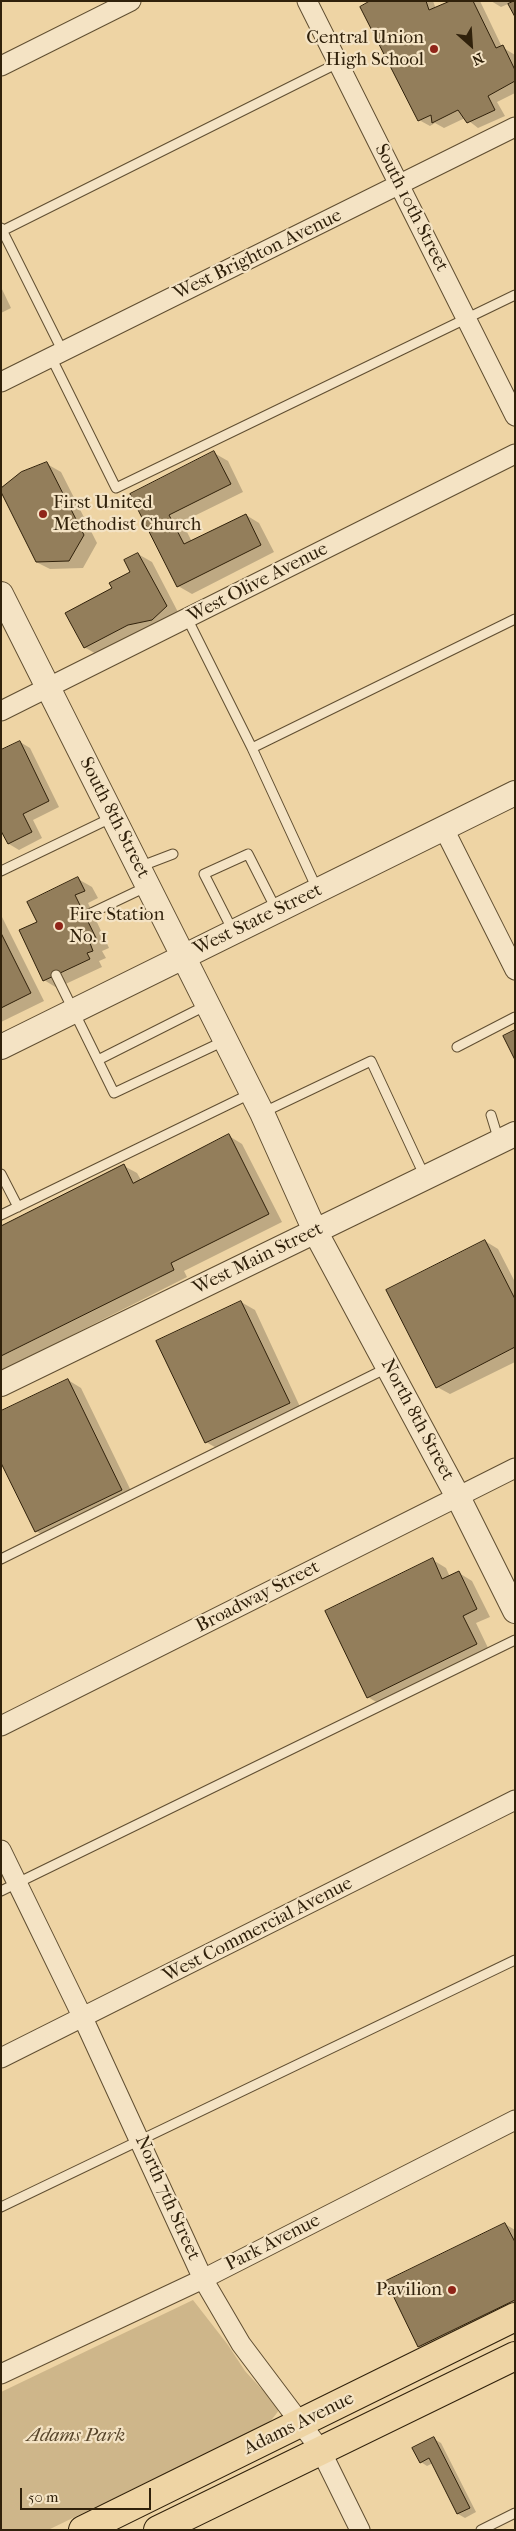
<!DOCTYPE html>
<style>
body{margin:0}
#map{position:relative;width:516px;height:2531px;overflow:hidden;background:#eed4a4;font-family:"IM FELL French Canon",serif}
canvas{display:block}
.frame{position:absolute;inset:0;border:2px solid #30210b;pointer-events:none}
.north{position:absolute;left:446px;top:20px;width:50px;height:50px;-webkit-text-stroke:4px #f4e3c4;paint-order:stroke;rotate:154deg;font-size:14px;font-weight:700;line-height:20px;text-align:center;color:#30210b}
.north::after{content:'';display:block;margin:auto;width:18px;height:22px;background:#30210b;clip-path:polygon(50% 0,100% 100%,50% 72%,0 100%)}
.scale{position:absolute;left:20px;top:2488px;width:131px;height:22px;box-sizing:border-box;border:2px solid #30210b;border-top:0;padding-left:6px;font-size:15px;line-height:18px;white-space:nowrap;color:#30210b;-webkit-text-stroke:4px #f4e3c4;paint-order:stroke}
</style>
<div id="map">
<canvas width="516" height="2531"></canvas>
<div class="frame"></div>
<div class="north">N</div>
<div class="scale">50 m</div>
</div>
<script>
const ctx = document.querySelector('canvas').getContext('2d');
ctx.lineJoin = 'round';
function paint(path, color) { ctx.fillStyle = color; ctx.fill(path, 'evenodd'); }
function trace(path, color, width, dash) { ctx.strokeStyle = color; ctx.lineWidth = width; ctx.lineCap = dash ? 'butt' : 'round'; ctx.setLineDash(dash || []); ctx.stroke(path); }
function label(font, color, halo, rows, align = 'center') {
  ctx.font = font + ' "IM FELL French Canon",serif'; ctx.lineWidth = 4.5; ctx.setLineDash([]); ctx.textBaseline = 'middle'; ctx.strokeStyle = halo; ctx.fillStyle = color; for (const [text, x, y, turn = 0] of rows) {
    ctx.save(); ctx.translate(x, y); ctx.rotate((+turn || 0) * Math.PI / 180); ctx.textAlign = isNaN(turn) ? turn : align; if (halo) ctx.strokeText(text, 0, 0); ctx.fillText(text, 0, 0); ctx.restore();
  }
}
paint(new Path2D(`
 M193 2300 228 2345 245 2371 280 2409 269 2423 48 2530H1V2392Z`), '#ceb68a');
paint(new Path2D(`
 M373 1H433L436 9 453 1H480L502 47 515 55V93L497 102 505 116 478 128 465 118 444 128 435 123 430 126 419 120Z
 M491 1H515L501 7Z
 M1 287 11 308 1 313Z
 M214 453 228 461 243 492 182 522 192 542 246 515 259 523 274 552 192 594 178 586 132 494Z
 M47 464 61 472 97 543 83 568 50 569 36 562Z
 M138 554 152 562 179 614 98 655 84 647 132 572Z
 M20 742 30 748 59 807 33 820 42 838 19 850 9 844 1 828Z
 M78 879 92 887 98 898 88 903 109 948 102 951 106 958 99 961 102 967 57 988 44 980 38 922Z
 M1 915 44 1001 1 1022Z
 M229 1136 242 1144 282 1222 184 1271 187 1277 1 1371V1227L124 1166 137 1173 141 1180Z
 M485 1241 498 1249 515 1282V1362L450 1394 437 1387Z
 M241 1302 255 1310 302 1411 220 1450 206 1442Z
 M68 1380 81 1388 134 1497 49 1539 36 1531Z
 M433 1560 446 1568 450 1577 459 1573 472 1581 490 1617 476 1623 490 1652 381 1705 368 1697Z
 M505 2224 515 2230V2314L432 2354 419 2346Z
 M434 2439 441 2443 476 2512 465 2518 458 2514 433 2463 427 2466 421 2462Z`), '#0003');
const building = new Path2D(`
 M370 1H426L429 10 450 1H473L496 48 503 45 515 70V81L488 96 495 110 467 123 458 110 432 123 431 115 418 121 360 7Z
 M515 1V17L508 4Z
 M214 451 231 484 169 515 184 544 246 514 261 545 177 587 130 494Z
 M47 462 84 535 69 561 36 562 1 492V488L21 472Z
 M138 553 167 606 152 620 128 625 84 648 65 613 112 588 109 583 130 572 124 560Z
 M20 741 49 801 23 814 32 832 8 844 1 831V750Z
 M78 877 85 891 75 895 97 940 90 943 93 951 87 953 90 959 43 981 19 930 37 922 27 902Z
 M1 933 31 993 1 1008Z
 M515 1030V1060L503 1036Z
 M229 1134 269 1214 171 1263 174 1270 1 1356V1226L124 1164 133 1183Z
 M485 1240 515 1299V1347L436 1388 386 1290Z
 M241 1301 290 1403 205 1443 156 1341Z
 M68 1379 122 1490 35 1532 1 1463V1411Z
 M433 1558 442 1579 459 1571 477 1609 463 1616 477 1644 367 1698 325 1611Z
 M505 2223 515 2242V2300L418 2347 386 2281Z
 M434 2437 470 2508 457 2514 429 2458 420 2463 412 2448Z`);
paint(building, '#937e5b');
trace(building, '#30210b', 1);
const service = new Path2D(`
 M1 228 63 352
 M2 231 338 63
 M51 357 116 488 515 295
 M187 618 252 748 515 619
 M252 748 318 891
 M139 867 173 854
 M1 871 113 817
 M85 916 148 886
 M233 931 204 874 248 854 277 911
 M56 975 114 1093 224 1041
 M457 1047 515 1017
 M98 1060 207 1005
 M264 1112 371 1061 425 1177
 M491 1115 499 1141
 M1 1174 18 1207
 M1 1215 252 1093
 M1 1559 387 1368
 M1 1891 515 1640
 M1 2207 515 1960
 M481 2530 515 2513`);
const minor = new Path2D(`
 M307 1 515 416
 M1 66 131 1
 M1 382 515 127
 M1 711 515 454
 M444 829 515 970
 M1 1726 515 1468
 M1 1850 83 2018 203 2279 241 2344 320 2449 360 2530
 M1 2058 515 1800
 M1 2374 203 2279 515 2120`);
const tertiary = new Path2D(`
 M1 594 262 1113 315 1231 458 1497 515 1611
 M1 1047 515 793
 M1 1384 515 1134`);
const primary = new Path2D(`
 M83 2530 515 2317
 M158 2530 515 2356`);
trace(service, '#604e31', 11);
trace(minor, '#604e31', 21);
trace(tertiary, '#604e31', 26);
trace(primary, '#30210b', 30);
trace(service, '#f4e3c4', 9);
trace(minor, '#f4e3c4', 19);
trace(tertiary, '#f4e3c4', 24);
trace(primary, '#eed4a4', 28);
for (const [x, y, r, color] of [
 [434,49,5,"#8f2418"],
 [43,514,5,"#8f2418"],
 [59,926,5,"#8f2418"],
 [452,2290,5,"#8f2418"]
]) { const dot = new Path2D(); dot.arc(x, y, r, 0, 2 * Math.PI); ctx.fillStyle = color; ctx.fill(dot); trace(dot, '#f4e3c4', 2); }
label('19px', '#30210b', '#f4e3c4', [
 ["Central Union",424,38],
 ["High School",424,60],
 ["First United",53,503,"left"],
 ["Methodist Church",53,525,"left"],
 ["Fire Station",69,915,"left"],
 ["No. 1",69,937,"left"],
 ["Pavilion",442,2290]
], 'right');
label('19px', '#30210b', '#f4e3c4', [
 ["South 10th Street",411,208,63],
 ["West Brighton Avenue",258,255,-26],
 ["West Olive Avenue",258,583,-27],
 ["South 8th Street",114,818,63],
 ["West State Street",258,920,-26],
 ["West Main Street",258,1259,-26],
 ["North 8th Street",417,1420,62],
 ["Broadway Street",258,1597,-27],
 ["West Commercial Avenue",258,1930,-27],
 ["North 7th Street",167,2198,66],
 ["Park Avenue",273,2243,-27],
 ["Adams Avenue",299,2424,-26]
]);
label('italic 19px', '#58462b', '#f4e3c4', [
 ["Adams Park",76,2436]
]);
</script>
